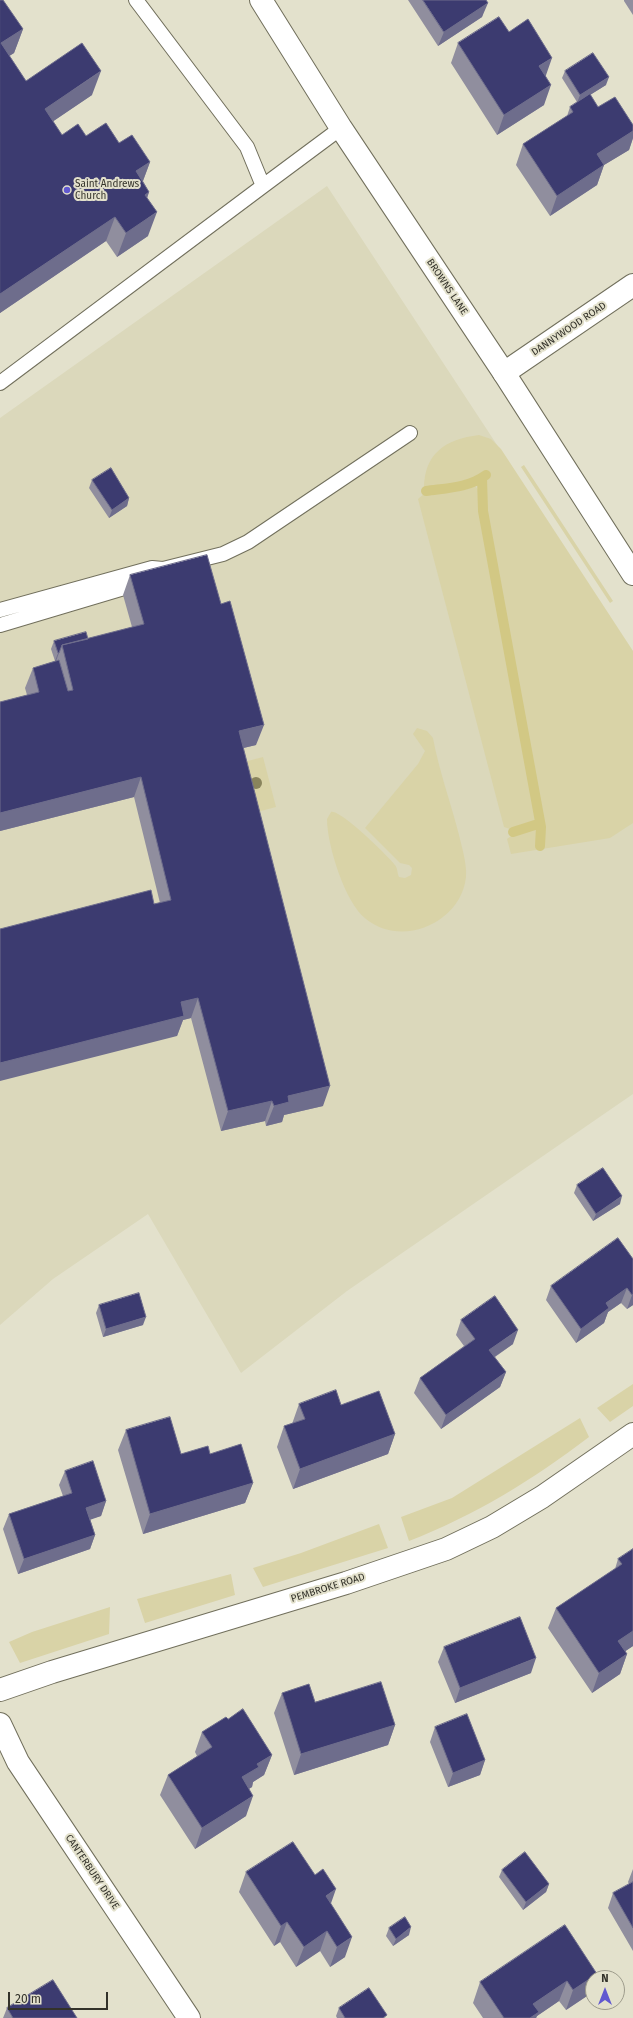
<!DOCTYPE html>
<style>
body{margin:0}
#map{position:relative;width:633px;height:2018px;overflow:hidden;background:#e3e1cc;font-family:"Fira Sans",sans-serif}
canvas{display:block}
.north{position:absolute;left:585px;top:1970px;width:40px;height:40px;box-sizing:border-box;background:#e3e1cc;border:1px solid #9d9b8b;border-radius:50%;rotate:0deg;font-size:11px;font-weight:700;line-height:16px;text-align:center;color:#33322a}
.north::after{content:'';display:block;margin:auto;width:14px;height:18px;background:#6158d0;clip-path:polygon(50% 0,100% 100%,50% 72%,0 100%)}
.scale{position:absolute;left:8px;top:1992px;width:100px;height:18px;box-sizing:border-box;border:2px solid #33322a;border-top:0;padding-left:5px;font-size:12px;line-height:14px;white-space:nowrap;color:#33322a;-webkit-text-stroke:3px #e3e1cc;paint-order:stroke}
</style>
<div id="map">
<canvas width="633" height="2018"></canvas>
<div class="north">N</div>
<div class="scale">20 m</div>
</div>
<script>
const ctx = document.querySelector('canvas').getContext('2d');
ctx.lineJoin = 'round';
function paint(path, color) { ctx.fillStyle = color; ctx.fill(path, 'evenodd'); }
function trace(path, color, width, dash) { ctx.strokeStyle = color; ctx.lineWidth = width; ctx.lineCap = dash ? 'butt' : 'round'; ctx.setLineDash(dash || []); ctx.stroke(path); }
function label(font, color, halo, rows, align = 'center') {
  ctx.font = font + ' "Fira Sans",sans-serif'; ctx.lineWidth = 4; ctx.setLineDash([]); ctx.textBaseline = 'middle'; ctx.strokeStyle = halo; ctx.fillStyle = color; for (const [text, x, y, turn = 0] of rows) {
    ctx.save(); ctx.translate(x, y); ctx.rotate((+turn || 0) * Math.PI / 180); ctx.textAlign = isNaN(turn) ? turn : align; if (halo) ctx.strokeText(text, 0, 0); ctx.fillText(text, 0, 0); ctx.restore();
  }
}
paint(new Path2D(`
 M327 186 633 652V1094L347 1291 241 1373 148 1214 53 1279 0 1325V418Z`), '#dbd8bb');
paint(new Path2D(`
 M479 435 491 439 501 449 633 651V823L610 838 511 854 507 839C516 832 526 829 538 827L539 828 538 839 535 845 541 848 545 845 542 816 488 518 485 480 489 475 485 472 458 485 424 489C424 454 445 439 479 435Z
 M524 465 613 601 610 603 521 467Z
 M474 485C483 492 480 506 481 517L538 822 513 830 504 827 418 499 425 493 460 490Z
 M417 728 427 731 433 738C439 771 451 803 459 835 462 848 467 864 466 877 461 923 402 948 366 919 345 903 327 845 327 819L331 812C340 809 388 856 395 865 398 869 397 873 399 877L405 878 411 875 412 868 409 865 400 863 365 828 418 764 425 751 413 734Z
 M263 757 276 807 257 812 244 762Z
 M633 1384V1406L610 1422 597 1408Z
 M580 1418 589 1437C534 1479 474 1516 409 1541L401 1517 452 1498Z
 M379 1524 388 1548 263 1587 253 1568 301 1553Z
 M231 1574 235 1595 145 1623 137 1599Z
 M110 1607 109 1634 20 1663 9 1642 32 1632Z`), '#d9d3a7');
trace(new Path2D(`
 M482 478 483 511 541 827 540 846
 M426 491C447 488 468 488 486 475
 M513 832 538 824`), '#d2c884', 10);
const service = new Path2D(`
 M263 186 341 128
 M0 383 263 186 247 147 136 0
 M0 610 152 568 163 569 223 554 248 542 410 433
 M0 625 144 582`);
const minor = new Path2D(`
 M504 373 633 285
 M0 1690 52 1672 346 1583 446 1549 492 1527 542 1497 633 1434
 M0 1724 18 1762 189 2018`);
const tertiary = new Path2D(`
 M261 0 341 128 504 373 633 574`);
trace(service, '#716f5c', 16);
trace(minor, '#716f5c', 24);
trace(tertiary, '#716f5c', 24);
trace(service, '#fff', 14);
trace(minor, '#fff', 22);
trace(tertiary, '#fff', 22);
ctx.fillStyle = '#89845c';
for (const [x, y] of [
 [256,783]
]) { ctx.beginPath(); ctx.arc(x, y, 6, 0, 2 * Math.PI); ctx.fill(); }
paint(new Path2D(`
 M0 0 23 29 14 53 9 56 26 81 92 95 53 121 62 135 86 136 119 143 150 162 143 181 149 192 147 198 148 236 117 257 106 241 0 313Z
 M408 0H486L482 17 438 46Z
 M624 0H633V15L624 1Z
 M509 32 546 76 544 105 497 135 451 63 458 43Z
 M565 71 606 85 590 95 598 107 633 125V138L629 150 604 165 597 185 550 216 516 165 523 144 567 116 570 107 577 102 562 78Z
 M92 480 129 498 127 506 109 518 89 488Z
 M130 575 256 745 243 748 323 1106 284 1115 282 1122 266 1126 265 1121 221 1131 191 1018 183 1020 177 1036 154 904 160 903 134 797 0 831V702L27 695 25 688 33 668 55 661 51 649 54 641 88 639 132 627 123 595Z
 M577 1185 620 1204 593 1221 574 1193Z
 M633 1259V1305L627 1309 621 1303 608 1312 604 1323 576 1343 546 1300 551 1286Z
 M99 1305 143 1325 103 1337 96 1313Z
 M461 1320 513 1344 495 1357 506 1372 500 1387 441 1429 414 1393 420 1378 464 1346 456 1335Z
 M299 1404 395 1434 388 1454 293 1489 277 1447 284 1426 292 1424Z
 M126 1430 181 1454H210L253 1483 245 1503 143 1534 118 1450Z
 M65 1471 106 1501 101 1516 90 1519 95 1535 90 1549 18 1574 3 1529 9 1514 63 1496 59 1485Z
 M633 1549V1646L625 1651 627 1654 620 1674 592 1693 548 1628 556 1608 615 1569 618 1559Z
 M444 1647 531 1673 455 1703 438 1662Z
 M282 1693 395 1725 388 1745 294 1775 274 1713Z
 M228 1719 272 1755 264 1775 253 1782 252 1787 249 1789 246 1816 195 1849 160 1795 168 1775 197 1756 195 1752 202 1732Z
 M435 1727 485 1760 480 1775 448 1787 430 1742Z
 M633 1869V1951L608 1908 613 1893 629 1884 628 1882Z
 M502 1870 549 1884 546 1892 523 1910 499 1877Z
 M246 1872 331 1904 345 1957 330 1967 320 1951 296 1967 280 1942 274 1946 239 1892Z
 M389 1928 409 1935 393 1946 386 1936Z
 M596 1978 590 1994 566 2010 559 2001 537 2016 536 2018H483L473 2003 480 1982Z
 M7 2008 77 2018H3Z
 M339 2008 386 2018H337L336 2016Z`), '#908e9e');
paint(new Path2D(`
 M488 3 482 17 438 46 444 32Z
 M23 29 14 53 0 62 1 43Z
 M552 58 545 78 539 66Z
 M101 71 92 95 36 133 45 109Z
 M609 77 606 85 577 103 580 95Z
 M551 85 544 105 497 135 504 115Z
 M633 131V138L629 150 604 165 597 185 550 216 557 196 597 154Z
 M150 162 141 186 136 171Z
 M149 192 141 216 145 195Z
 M157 212 148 236 117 257 126 233Z
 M115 217 106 241 0 313V294Z
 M129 498 127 506 109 518 112 510Z
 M58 653H59L56 661H55Z
 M264 725 256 745 231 751 239 731Z
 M141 777 134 797 0 831V813Z
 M198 998 191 1018 183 1020 177 1036 0 1081V1063L181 1002Z
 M330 1086 323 1106 284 1115 282 1122 266 1126 274 1106 288 1096Z
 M272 1101 265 1121 221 1131 228 1111Z
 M622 1196 620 1204 593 1221 596 1214Z
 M627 1288 621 1303 608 1312 604 1323 576 1343 581 1329 606 1303Z
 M633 1294V1305L627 1309 632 1295Z
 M146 1317 143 1325 103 1337 106 1329Z
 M518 1330 513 1344 484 1364 489 1350Z
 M506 1372 500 1387 441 1429 446 1415Z
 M395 1434 388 1454 293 1489 300 1469Z
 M253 1483 245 1503 143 1534 150 1514Z
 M106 1501 101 1516 81 1523 86 1508Z
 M95 1535 90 1549 18 1574 24 1559Z
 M633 1631V1646L611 1661 618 1641Z
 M627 1654 620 1674 592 1693 599 1673Z
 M536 1658 531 1673 455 1703 460 1688Z
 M395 1725 388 1745 294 1775 301 1754Z
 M272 1755 264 1775 253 1782 252 1787 234 1797 242 1777 257 1764Z
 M485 1760 480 1775 448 1787 453 1773Z
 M253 1796 246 1816 195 1849 202 1828Z
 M549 1884 546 1892 523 1910 526 1902Z
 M336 1889 329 1909 326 1896Z
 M287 1922 280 1942 274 1946 281 1926Z
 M411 1927 409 1935 393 1946 396 1939Z
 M327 1931 320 1951 296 1967 304 1947Z
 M352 1937 345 1957 330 1967 337 1947Z
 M597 1974 596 1978H593V1986L590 1994 566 2010 573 1990Z
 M567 1981 559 2001 537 2016 536 2018H528L533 2004Z`), '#6e6d8c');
const building = new Path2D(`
 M0 0H3L23 29 1 43 26 81 82 43 101 71 45 109 62 135 78 124 86 136 106 123 119 143 132 135 150 162 136 171 149 192 145 195 157 212 126 233 115 217 0 294Z
 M423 0H486L488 3 444 32Z
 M499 17 509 32 528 19 552 58 539 66 551 85 504 115 458 43Z
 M593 53 609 77 580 95 565 71Z
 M590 94 598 107 615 97 633 125V131L597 154 604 165 557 196 523 144 573 112 570 107Z
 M111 468 129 498 112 510 92 480Z
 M207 555 221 604 230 601 264 725 239 731 330 1086 288 1096 289 1102 274 1106 272 1101 228 1111 198 998 181 1002 184 1016 0 1063V929L151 890 154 904 171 900 141 777 0 813V702L39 692 33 668 59 660 68 691 73 690 62 645 144 624 130 575Z
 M86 632 88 639 62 645 59 653H58L54 641Z
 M603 1168 622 1196 596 1214 577 1185Z
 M618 1238 633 1259V1294L632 1295 627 1288 606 1303 609 1308 581 1329 551 1286Z
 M139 1293 146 1317 106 1329 99 1305Z
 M495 1296 518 1330 489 1350 506 1372 446 1415 420 1378 475 1339 461 1320Z
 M336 1390 341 1405 379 1391 395 1434 300 1469 284 1426 305 1419 299 1404Z
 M170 1417 181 1454 208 1446 210 1454 241 1444 253 1483 150 1514 126 1430Z
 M93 1461 106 1501 86 1508 95 1535 24 1559 9 1514 72 1493 65 1471Z
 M633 1549V1631L618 1641 627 1654 599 1673 556 1608 622 1564 618 1559Z
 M520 1617 536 1658 460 1688 444 1647Z
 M381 1682 395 1725 301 1754 282 1693 309 1684 315 1702Z
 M243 1709 272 1755 257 1764 259 1767 242 1777 253 1796 202 1828 168 1775 212 1747 202 1732 226 1717 228 1719Z
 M467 1714 485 1760 453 1773 435 1727Z
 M293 1842 315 1875 323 1869 336 1889 326 1896 352 1937 337 1947 327 1931 304 1947 287 1922 281 1926 246 1872Z
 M525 1852 549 1884 526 1902 502 1870Z
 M633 1882V1928L613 1893Z
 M405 1917 411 1927 396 1939 389 1928Z
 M565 1925 597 1974 573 1990 567 1981 533 2004 539 2012 530 2018H504L480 1982Z
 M53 1980 77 2018H13L7 2008Z
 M369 1988 387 2015 383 2018H345L339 2008Z`);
paint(building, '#3c3b70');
trace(building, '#6e6d8c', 1);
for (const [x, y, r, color] of [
 [67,190,4,"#6158d0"]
]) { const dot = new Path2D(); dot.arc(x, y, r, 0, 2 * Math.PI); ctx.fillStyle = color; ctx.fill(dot); trace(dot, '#e3e1cc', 1.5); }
label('10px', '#33322a', '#e3e1cc', [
 ["Saint Andrews",75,184],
 ["Church",75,196]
], 'left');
label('10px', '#33322a', '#e3e1cc', [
 ["BROWNS LANE",447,287,56],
 ["DANNYWOOD ROAD",569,329,-34],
 ["PEMBROKE ROAD",328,1588,-17],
 ["CANTERBURY DRIVE",92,1872,56]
]);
</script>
